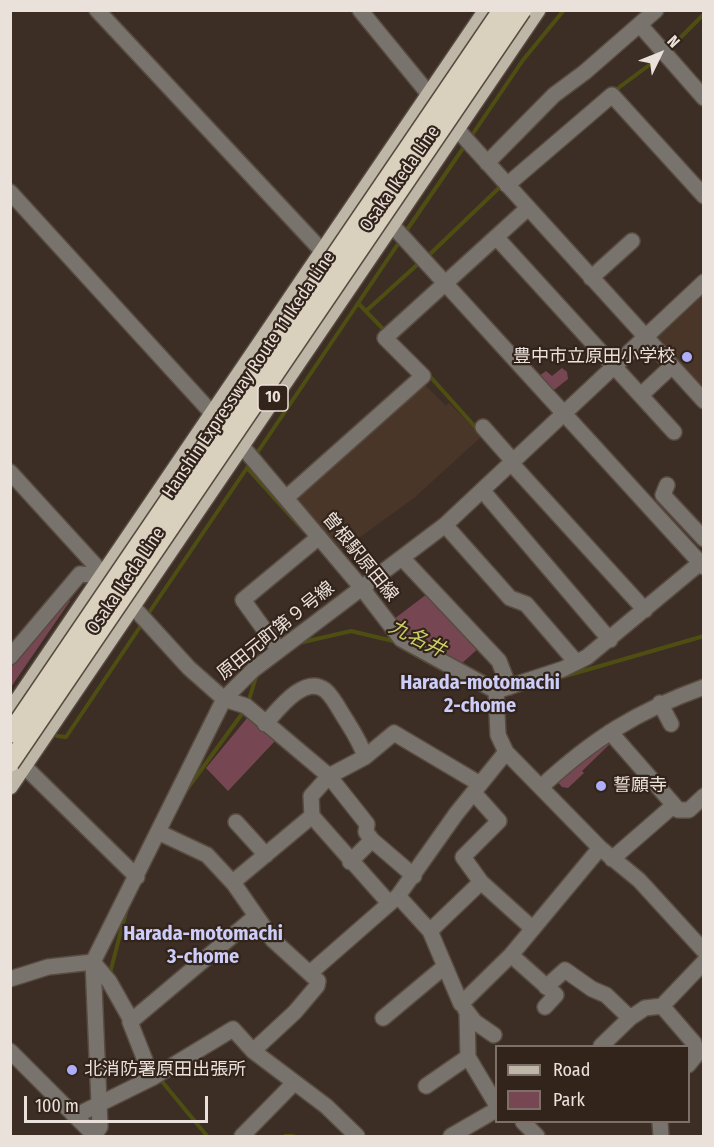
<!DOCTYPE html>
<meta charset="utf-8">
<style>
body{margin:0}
#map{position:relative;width:714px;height:1147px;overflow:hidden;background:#3c2e24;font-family:"Fira Sans Condensed",sans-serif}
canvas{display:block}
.frame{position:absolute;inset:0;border:12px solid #ebe1db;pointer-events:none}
.legend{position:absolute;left:495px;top:1045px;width:195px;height:78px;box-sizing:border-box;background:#32241b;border:2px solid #7c7068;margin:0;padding:8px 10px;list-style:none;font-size:18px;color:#ebe1db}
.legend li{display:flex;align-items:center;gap:12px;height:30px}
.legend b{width:30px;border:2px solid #7c7068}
.north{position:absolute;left:630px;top:24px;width:60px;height:60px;-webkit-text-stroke:4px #32241b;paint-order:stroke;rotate:47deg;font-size:16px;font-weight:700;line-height:24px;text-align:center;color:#ebe1db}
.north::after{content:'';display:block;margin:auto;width:21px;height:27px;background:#ebe1db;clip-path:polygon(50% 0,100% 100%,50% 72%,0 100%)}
.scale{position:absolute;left:24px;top:1096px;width:184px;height:27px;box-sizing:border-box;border:3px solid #ebe1db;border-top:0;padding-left:8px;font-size:18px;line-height:21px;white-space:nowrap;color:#ebe1db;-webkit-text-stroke:4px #32241b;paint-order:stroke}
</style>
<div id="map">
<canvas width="714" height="1147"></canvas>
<div class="frame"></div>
<ul class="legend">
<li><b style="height:8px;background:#beb6a7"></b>Road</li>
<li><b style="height:16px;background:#764753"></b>Park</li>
</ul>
<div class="north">N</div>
<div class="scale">100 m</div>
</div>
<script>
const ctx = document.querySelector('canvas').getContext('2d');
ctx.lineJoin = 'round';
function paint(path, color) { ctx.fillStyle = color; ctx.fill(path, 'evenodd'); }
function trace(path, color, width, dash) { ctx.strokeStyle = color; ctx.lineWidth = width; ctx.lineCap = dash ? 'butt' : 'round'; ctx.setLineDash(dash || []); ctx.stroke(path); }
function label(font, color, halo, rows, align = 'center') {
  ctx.font = font + ' "Fira Sans Condensed","Noto Sans JP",sans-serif'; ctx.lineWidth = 4.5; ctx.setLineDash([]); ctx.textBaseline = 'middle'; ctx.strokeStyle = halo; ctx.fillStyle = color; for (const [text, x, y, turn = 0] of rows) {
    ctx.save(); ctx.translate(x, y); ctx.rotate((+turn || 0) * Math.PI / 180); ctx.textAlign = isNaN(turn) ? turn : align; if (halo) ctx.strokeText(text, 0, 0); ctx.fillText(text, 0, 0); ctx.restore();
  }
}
paint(new Path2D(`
 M703 288V394L650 335Z
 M425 385 446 406 449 403 482 436 414 498 341 551 298 501 299 496Z`), '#493628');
paint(new Path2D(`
 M562 368 567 372 568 379 554 390 539 376 546 371 552 376Z
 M427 594 480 647 461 664 415 640 394 619Z
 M67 598 70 601 11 687V667Z
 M248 717 275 741 228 791 206 768Z
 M609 738 613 741 582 771 584 773 568 788 562 787 555 779Z`), '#764753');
trace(new Path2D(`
 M668 50 704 14
 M613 92 660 57
 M470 138 523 60 564 10
 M404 234 466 144
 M428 256 501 186
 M358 303 385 331
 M366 311 418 264
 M427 373 478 430
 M255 456 400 241
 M247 468 304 531
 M146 617 251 462
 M387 632 393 641
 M299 643 351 631 393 641
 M399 646 448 673
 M555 679 704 636
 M248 703 256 677
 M57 736 66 737 142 624
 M185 792 244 711
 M110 973 127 908
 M160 1079 207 1136
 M285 1136H293`), '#4e4e12', 4);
const minor = new Path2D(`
 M97 10 323 252
 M360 10 464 137 704 401
 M640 25 704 98
 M487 163 554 95 585 72 656 10
 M507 185 612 95 704 196
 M10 192 241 445 361 587 401 639 496 691 498 735 506 752 600 848 639 880 704 951
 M392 225 704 567
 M496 237 674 432
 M591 278 632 241
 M641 395 672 366
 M483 427 513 461
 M511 463 645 610
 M10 472 189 668 224 699 246 706 329 776 367 824 366 832 372 840 414 876
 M667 485 663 495 704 539
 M482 490 610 640
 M286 498 423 376 385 338 528 208
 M445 525 510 598 526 604 576 662
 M403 559 499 661 509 687
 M279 650 243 600 319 537
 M10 657 80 574 103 576
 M496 691 563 669 587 657 700 563
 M660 703 671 724
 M265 724C277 711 304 674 325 690 331 695 337 705 341 712 350 727 360 740 365 757
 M610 732 674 805
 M24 766 137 877
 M541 787C593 739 637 711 704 687
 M312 816 389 903
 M236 822 266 855
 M158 832 207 855 234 884 273 940 318 981 317 986 295 1012 253 1051
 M612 859 674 805 678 810H689L704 796
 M350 862 372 840
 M233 882 312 816 311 796 329 776 365 757 394 733 480 784
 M481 882 532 928
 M398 896 430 931 481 882 463 857 499 821 474 793
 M430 931 461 1004 511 955 600 848
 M511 955 556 995 545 1007
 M310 973 398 896 456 814 506 752
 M10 979 48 967 93 962 109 981 131 1020
 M546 987 565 970 592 989 606 995 630 1018
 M662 1006 694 1043 697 1054 688 1065
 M465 1009 475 1022 494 1035
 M383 1018 444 967
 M601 1046 630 1018 645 1008 662 1006 704 962
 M10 1051 95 1136
 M468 1057 496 1104
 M152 1078 130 1022 256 916
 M426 1086 468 1057 467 1012
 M75 1116 152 1078 233 1029 253 1051 326 1106 357 1136
 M523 1122 537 1136
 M660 1122 661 1136
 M94 1135 100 1127 93 962 224 699 253 670 445 525 704 282
 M242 1136 294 1083
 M451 1136 496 1110`);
const major = new Path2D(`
 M10 711 486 10
 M10 787 538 10`);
trace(minor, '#584b41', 18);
trace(major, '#584b41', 18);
trace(minor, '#78746d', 15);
trace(major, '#beb6a7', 15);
const highwayBridge = new Path2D(`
 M10 734 502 10
 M10 763 522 10`);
trace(highwayBridge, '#584b41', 21, []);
trace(highwayBridge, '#dad0be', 18);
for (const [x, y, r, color] of [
 [687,357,6,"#afaefa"],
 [601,786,6,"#afaefa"],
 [72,1070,6,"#afaefa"]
]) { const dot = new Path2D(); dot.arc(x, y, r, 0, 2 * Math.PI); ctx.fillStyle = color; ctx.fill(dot); trace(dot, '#32241b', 2); }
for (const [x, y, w] of [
 [273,398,30]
]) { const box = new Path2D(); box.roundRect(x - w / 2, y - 13, w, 26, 4.5); ctx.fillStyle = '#32241b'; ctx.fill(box); trace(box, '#ebe1db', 1.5); }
label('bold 16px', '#ebe1db', null, [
 ["10",273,398]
]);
label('18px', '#ebe1db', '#32241b', [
 ["Osaka Ikeda Line",400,179,-55],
 ["Hanshin Expressway Route 11 Ikeda Line",249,375,-56],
 ["曽根駅原田線",360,557,51],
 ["Osaka Ikeda Line",126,581,-56],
 ["原田元町第９号線",276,631,-39]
]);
label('18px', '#ebe1db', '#32241b', [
 ["豊中市立原田小学校",675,357,"right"],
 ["誓願寺",613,786],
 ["北消防署原田出張所",84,1070]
], 'left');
label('italic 20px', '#ccce64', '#32241b', [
 ["九名井",417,639,26]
]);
label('bold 20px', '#cccdf8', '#32241b', [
 ["Harada-motomachi",480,683],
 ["2-chome",480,706],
 ["Harada-motomachi",203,934],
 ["3-chome",203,957]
]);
</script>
